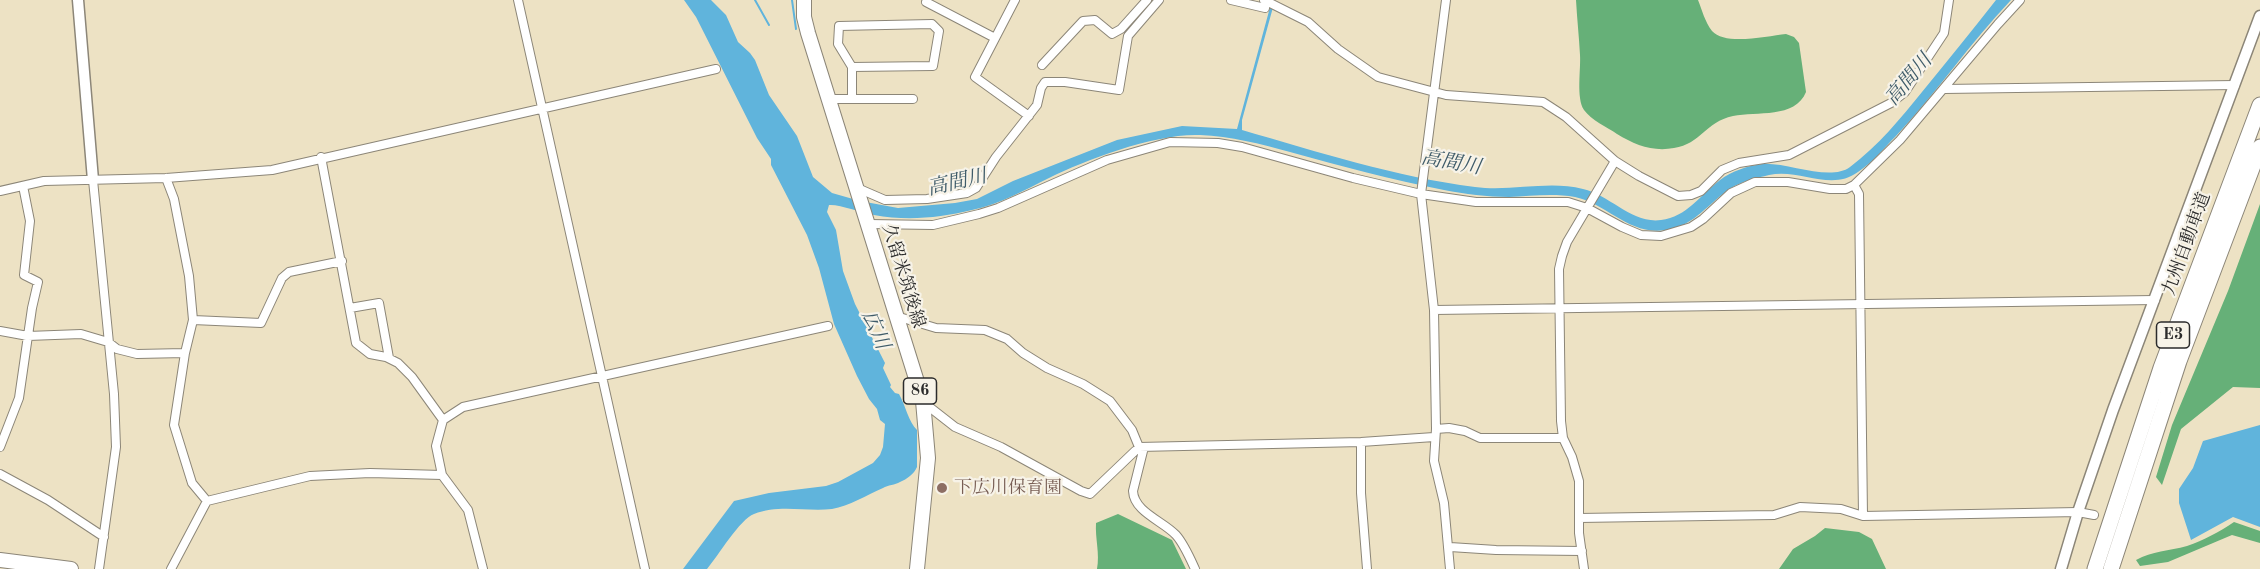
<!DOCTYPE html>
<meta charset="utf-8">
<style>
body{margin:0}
canvas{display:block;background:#ede2c4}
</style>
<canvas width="2260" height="569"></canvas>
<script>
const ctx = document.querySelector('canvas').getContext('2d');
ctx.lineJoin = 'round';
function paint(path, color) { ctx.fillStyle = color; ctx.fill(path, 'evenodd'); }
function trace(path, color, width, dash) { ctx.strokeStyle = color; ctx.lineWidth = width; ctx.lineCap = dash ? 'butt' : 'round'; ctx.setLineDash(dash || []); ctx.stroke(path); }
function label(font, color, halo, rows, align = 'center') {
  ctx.font = font + ' "Old Standard TT","Noto Serif JP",serif'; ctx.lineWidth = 4.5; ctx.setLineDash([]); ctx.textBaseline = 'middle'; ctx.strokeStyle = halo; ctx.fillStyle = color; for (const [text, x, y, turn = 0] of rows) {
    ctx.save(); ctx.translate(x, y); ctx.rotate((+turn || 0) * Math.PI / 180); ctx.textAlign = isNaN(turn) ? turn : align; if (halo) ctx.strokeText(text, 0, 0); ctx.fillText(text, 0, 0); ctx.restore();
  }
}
paint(new Path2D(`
 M1576 0H1698C1702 10 1705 22 1712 31 1725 46 1767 36 1786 34L1794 37 1799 43 1806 92C1795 119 1757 111 1733 116 1705 122 1701 144 1674 148 1653 152 1635 145 1617 134 1607 127 1591 120 1584 110 1576 98 1581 69 1580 55 1579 37 1577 18 1576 0Z
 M2260 204V388L2233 387 2181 429 2162 485 2156 477 2172 425 2228 291Z
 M1118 514 1172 540 1186 569H1097C1100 554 1095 538 1096 523Z
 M2234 522 2260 531V543L2232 535 2168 562 2140 566 2136 560C2152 551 2169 551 2187 546 2204 540 2219 532 2234 522Z
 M1825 528 1859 532 1872 539 1886 569H1779L1793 549 1815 536Z`), '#66b078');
paint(new Path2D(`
 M684 0H711L726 15 738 42 750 53 755 60 769 95 797 136 813 177 832 193 860 201 898 208 955 203 977 199 1013 181 1117 140 1182 126 1237 129 1272 0H1275L1242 120V130C1318 152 1396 177 1475 187 1511 192 1548 180 1583 189 1610 195 1632 224 1661 220 1687 217 1700 195 1720 180 1732 171 1747 166 1762 164 1787 162 1830 182 1850 167 1878 146 1901 118 1922 92 1947 61 1972 31 1996 0H2011C1970 43 1937 92 1896 136 1883 149 1873 162 1858 172 1831 192 1799 168 1769 175 1756 178 1743 181 1731 188 1709 202 1695 226 1666 230 1629 236 1608 204 1575 197 1554 193 1530 196 1509 197 1487 197 1465 194 1444 190 1392 180 1341 166 1290 152 1260 144 1231 136 1200 135 1157 133 1087 159 1049 178 1025 190 1000 204 972 210 939 218 907 221 874 215 862 213 839 204 829 205L827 212 836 230 843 271 855 304 885 363 883 368 891 385 890 387 895 393 899 394C905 404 909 423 917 430V467C914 474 907 479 900 482 895 485 888 485 883 488 867 495 849 506 832 509 806 512 779 504 754 514 740 519 718 556 707 569H683L734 501 769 493 826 486 838 482 873 463 880 455 883 447 885 424 880 420 877 409 869 399 857 376 834 324 819 268 807 235 771 165V159L757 138 696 17Z
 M2260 425V527L2233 517 2191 540 2179 503V489L2193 468 2203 441Z`), '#60b4dc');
trace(new Path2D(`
 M755 0 769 25
 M792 0 796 29`), '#60b4dc', 2);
const minor = new Path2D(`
 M518 0 645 569
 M1015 0 975 77 1029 116
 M1231 0 1265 8 1266 0
 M1264 0 1308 22 1338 49 1378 77 1446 95 1543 102 1566 117 1615 161 1639 176 1678 196 1691 195 1701 191 1722 170 1739 163 1789 155 1891 103 1905 92 1944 33 1949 0
 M1446 0 1421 194 1434 310 1436 429 1434 461 1444 503 1450 569
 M926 2 995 38
 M1042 65 1083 21 1095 20 1112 34 1121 29 1147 0
 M1944 89 2235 85
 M829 99H913
 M852 99V67L838 44 839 26 932 24 939 31 933 66 852 67
 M321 157 356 343 370 354 386 357 398 363 412 377 443 420
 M166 178 174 199 189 276 193 320 185 353 174 425 192 483 207 501
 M93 180 114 394 116 447 99 569
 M1854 185 1859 194 1863 516
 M855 187 885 200 927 199 967 193 976 188 996 157 1037 105 1041 88 1045 82H1065L1119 90 1128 36 1159 0
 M0 191 44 181 166 178 272 170 716 69
 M869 224 933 225 979 214 998 208 1107 160 1170 142 1218 143 1242 147 1353 178 1421 194 1476 202H1568L1587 208 1622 227 1641 235 1661 236 1691 227 1703 219 1731 193 1755 182H1788L1830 189H1846L1854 185 1900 140 1998 24 2020 0
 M350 308 379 303 389 358
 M1434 310 2155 300
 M896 316 936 328 985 330 1007 339 1023 353 1047 368 1083 384 1110 401 1132 430 1139 447 1361 442 1434 437
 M193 320 261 323 282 278 289 272 342 261
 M0 331 28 336 81 334 108 342 117 349 137 354 185 353
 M923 402 955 427 1001 447 1081 491 1090 494 1135 451
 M1436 429 1449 428 1465 431 1480 438H1563
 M1361 442V493L1367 569
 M0 447 19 398 32 308 38 282 24 275 30 221 23 186
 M1144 447 1133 491C1134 512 1163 521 1176 535 1184 544 1190 558 1195 569
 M0 474 48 500 104 537
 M1579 518 1774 515 1800 507 1841 509 1863 516 2078 512 2094 515
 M1450 547 1496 550 1582 551
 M171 569 207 501 310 476 370 473 442 475
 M483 569 468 510 442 475 436 446 443 420 463 407 828 326
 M1584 569 1579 533V481L1572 457 1563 438 1561 421 1559 269 1562 256 1567 242 1615 161`);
const tertiary = new Path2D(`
 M78 0 93 180
 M2061 569 2078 512 2113 410 2260 16`);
const primary = new Path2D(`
 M804 0V17L808 33 923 401 928 458 917 569
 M0 560 71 569`);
const motorway = new Path2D(`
 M2095 569 2161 368 2260 105
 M2111 569 2179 361 2260 147`);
trace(minor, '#8c8678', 10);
trace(tertiary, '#8c8678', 13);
trace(primary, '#8c8678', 16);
trace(motorway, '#8c8678', 17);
trace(minor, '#fff', 8);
trace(tertiary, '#fff', 10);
trace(primary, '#fff', 14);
trace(motorway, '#fff', 15);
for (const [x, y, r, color] of [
 [942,488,6,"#8d6e63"]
]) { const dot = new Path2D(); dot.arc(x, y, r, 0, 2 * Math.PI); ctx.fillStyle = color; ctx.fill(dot); trace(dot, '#f7f3e8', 2); }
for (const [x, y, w] of [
 [2173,335,33],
 [920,391,33]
]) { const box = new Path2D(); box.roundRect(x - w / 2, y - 13, w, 26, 4.5); ctx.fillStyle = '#f7f3e8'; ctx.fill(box); trace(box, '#2b2b2b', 1.5); }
label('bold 16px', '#2b2b2b', null, [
 ["E3",2173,335],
 ["86",920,391]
]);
label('18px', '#2b2b2b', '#f7f3e8', [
 ["九州自動車道",2187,244,-70],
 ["久留米筑後線",903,276,73]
]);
label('18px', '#785e54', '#f7f3e8', [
 ["下広川保育園",954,488]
], 'left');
label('italic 20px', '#3e5b69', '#f7f3e8', [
 ["高間川",1909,80,-50],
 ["高間川",1451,163,10],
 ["高間川",957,183,-13],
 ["広川",875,330,66]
]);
</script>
